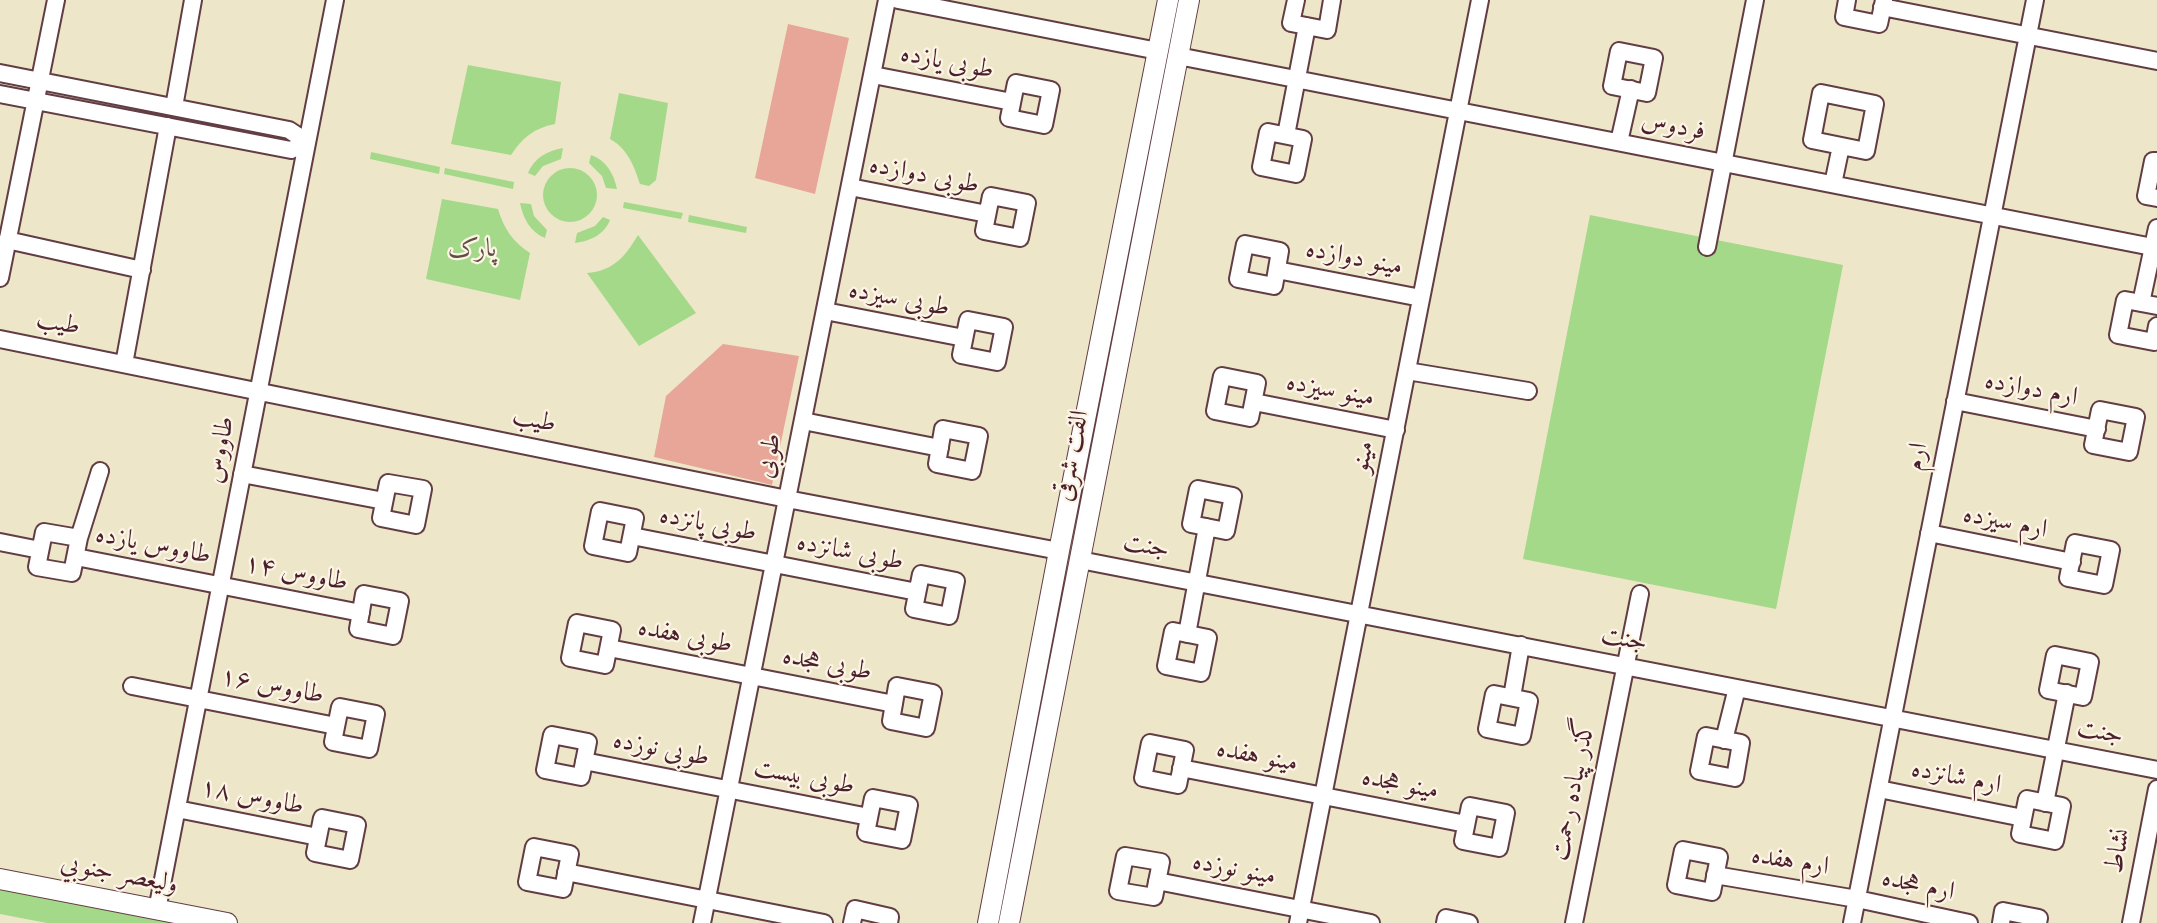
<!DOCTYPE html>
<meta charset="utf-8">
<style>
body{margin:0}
canvas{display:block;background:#ede6c8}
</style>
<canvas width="2157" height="923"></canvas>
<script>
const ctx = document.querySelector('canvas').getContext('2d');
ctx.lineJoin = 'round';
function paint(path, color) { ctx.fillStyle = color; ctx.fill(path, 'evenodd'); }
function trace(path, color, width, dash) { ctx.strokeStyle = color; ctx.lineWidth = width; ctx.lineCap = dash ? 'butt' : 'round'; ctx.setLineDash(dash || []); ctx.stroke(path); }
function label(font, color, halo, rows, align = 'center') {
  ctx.font = font + ' Cardo,Amiri,serif'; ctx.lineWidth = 4.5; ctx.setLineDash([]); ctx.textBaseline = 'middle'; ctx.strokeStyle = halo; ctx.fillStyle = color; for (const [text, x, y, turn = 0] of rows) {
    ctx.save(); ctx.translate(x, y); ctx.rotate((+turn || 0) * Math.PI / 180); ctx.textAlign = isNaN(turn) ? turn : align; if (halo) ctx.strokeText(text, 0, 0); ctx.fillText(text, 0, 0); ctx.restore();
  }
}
paint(new Path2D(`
 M468 65 561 82 555 124C534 128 522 138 511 155L451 144Z
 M619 93 668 103 656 180 649 186 640 184C634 166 628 149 610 139Z
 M563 148 561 159 543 166 535 176 528 173C534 158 547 151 563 148Z
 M371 152 440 167 439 174 370 159Z
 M591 155C606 160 614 174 617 189L606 188 602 176 589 163Z
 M445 168 514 182 513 189 444 174Z
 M543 195a27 27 0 1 1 54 0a27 27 0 1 1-54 0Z
 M442 199 498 209C504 229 513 242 530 253L520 300 426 279Z
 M624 202 683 213 681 219 623 208Z
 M520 203 531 204 534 216 547 230 545 238C530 232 523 218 520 203Z
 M689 215 747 227 746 233 688 222Z
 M1590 215 1843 265 1776 609 1523 559Z
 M603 217 610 220C604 235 590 241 575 243L577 233 595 226Z
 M638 235 696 313 639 346 587 273C613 271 625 257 638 235Z
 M0 886 189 923H47L0 914Z`), '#a5d98a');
paint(new Path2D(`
 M788 24 849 38 815 194 755 178Z
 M723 344 799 356 772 485 654 457 666 396Z`), '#e8a698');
const minor = new Path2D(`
 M898 0 1158 51
 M1296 0 1291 23 1327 30 1332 0
 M1847 0 1844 17 1879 24 1884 0
 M1882 7 2157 61
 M1619 51 1654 58 1647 93 1612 86Z
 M1178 56 2157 248
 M0 73 289 130 307 142
 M873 75 1012 102
 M1016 83 1051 90 1044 125 1009 118Z
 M1821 93 1875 104 1866 151 1812 140Z
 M0 94 291 150 307 142
 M174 107 193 0
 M1268 132 1303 139 1296 174 1261 167Z
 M1286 135 1307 26
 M1619 142 1631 89
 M2157 161H2153L2146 196 2157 198
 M1833 184 1841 146
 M850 187 987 214
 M991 196 1027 203 1020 238 984 231Z
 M7 240 142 270
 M1245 244 1280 251 1274 286 1238 279Z
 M1707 247 1755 0
 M1277 270 1421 298
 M0 278 56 0
 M2141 303 2157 228
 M2157 306 2125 300 2118 335 2154 342 2157 326
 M825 311 964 338
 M968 320 1004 327 997 362 961 355Z
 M0 339 787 499 1059 551
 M124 364 168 126
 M1407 371 1528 391
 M1222 376 1257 383 1250 418 1215 411Z
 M1955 401 2097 429
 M1254 402 1396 430
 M2100 410 2136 417 2129 452 2093 445Z
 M803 421 940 448
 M943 429 979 436 972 471 937 464Z
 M242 474 384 501
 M388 483 423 489 416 525 381 518Z
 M1198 489 1233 496 1226 531 1191 524Z
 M600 511 635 518 628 553 593 546Z
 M44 532 79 538 72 573 37 567Z
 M1929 533 2072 562
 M632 536 917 592
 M79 538 100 471
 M0 542 40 550
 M2075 543 2111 550 2104 585 2068 578Z
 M76 557 361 613
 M1080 560 2157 770
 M921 574 956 581 949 616 914 609Z
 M364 594 400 601 393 636 358 629Z
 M577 623 612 630 605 665 570 658Z
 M1173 631 1208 638 1201 673 1166 666Z
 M1187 634 1207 527
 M609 648 894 704
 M2055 655 2090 662 2083 697 2048 690Z
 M132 686 336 726
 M897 686 933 693 926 728 891 721Z
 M1494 694 1529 701 1522 736 1487 729Z
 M1512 697 1521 645
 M340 707 376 714 369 749 333 742Z
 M552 735 588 742 581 777 545 770Z
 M1706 736 1741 743 1735 778 1699 771Z
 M1724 740 1737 688
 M1150 743 1185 750 1178 785 1143 778Z
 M584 761 869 817
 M1181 768 1466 824
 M1879 789 2023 818
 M873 798 909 805 902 840 866 833Z
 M2027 799 2062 806 2055 841 2020 834Z
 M2045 803 2067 693
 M1470 806 1506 813 1499 848 1463 841Z
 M177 809 318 837
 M322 818 357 825 350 860 315 853Z
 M534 847 570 854 563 889 527 882Z
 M1683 850 1719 857 1712 892 1676 885Z
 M1125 856 1161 862 1154 897 1118 891Z
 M566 872 824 923
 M1715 875 1857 899 1969 923
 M1157 881 1371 923
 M157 910 335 0
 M702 923 887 0
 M852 923 855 909 890 917 889 923
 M1298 923 1480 0
 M1445 923 1446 918 1469 923
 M1574 923 1640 594
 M1852 923 2035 0
 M2001 923 2003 911 2039 918 2038 923
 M2131 923 2157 789`);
const major = new Path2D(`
 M0 879 227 923
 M988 923 1059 551 1168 0
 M1009 923 1189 0`);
trace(minor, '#623d43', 20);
trace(major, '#623d43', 22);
trace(minor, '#fff', 16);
trace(major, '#fff', 20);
label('26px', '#4a1f2b', '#fcf5e5', [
 ["طوبی یازده",947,63,11],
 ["فردوس",1673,127,11],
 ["طوبی دوازده",924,176,11],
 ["مینو دوازده",1354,259,11],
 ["طوبی سیزده",899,300,11],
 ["طیب",58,324,11],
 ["ارم دوازده",2031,390,11],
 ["مینو سیزده",1330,391,11],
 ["طیب",534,421,12],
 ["طاووس",221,450,-79],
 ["طوبی",770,456,-79],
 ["الفت شرقی",1073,456,-79],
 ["مینو",1364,457,-79],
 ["ارم",1918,457,-79],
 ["ارم سیزده",2005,523,11],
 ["طوبی پانزده",708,525,11],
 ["طاووس یازده",153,546,11],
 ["جنت",1146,547,11],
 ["طوبی شانزده",850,553,11],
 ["طاووس ۱۴",296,574,11],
 ["طوبی هفده",685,637,11],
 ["جنت",1624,640,11],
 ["طوبی هجده",827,665,11],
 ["طاووس ۱۶",272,687,11],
 ["جنت",2100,733,11],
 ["طوبی نوزده",661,750,11],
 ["مینو هفده",1257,757,11],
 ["طوبی بیست",804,778,11],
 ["ارم شانزده",1956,778,11],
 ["مینو هجده",1400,785,11],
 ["گذر پیاده رحمت",1574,790,-79],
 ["طاووس ۱۸",252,798,11],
 ["نشاط",2119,851,-79],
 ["ارم هفده",1790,862,9],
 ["مینو نوزده",1234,870,11],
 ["وليعصر جنوبي",119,875,11],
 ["ارم هجده",1918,886,12]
]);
label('26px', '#614e43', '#fcf5e5', [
 ["پارک",472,250]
]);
</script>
